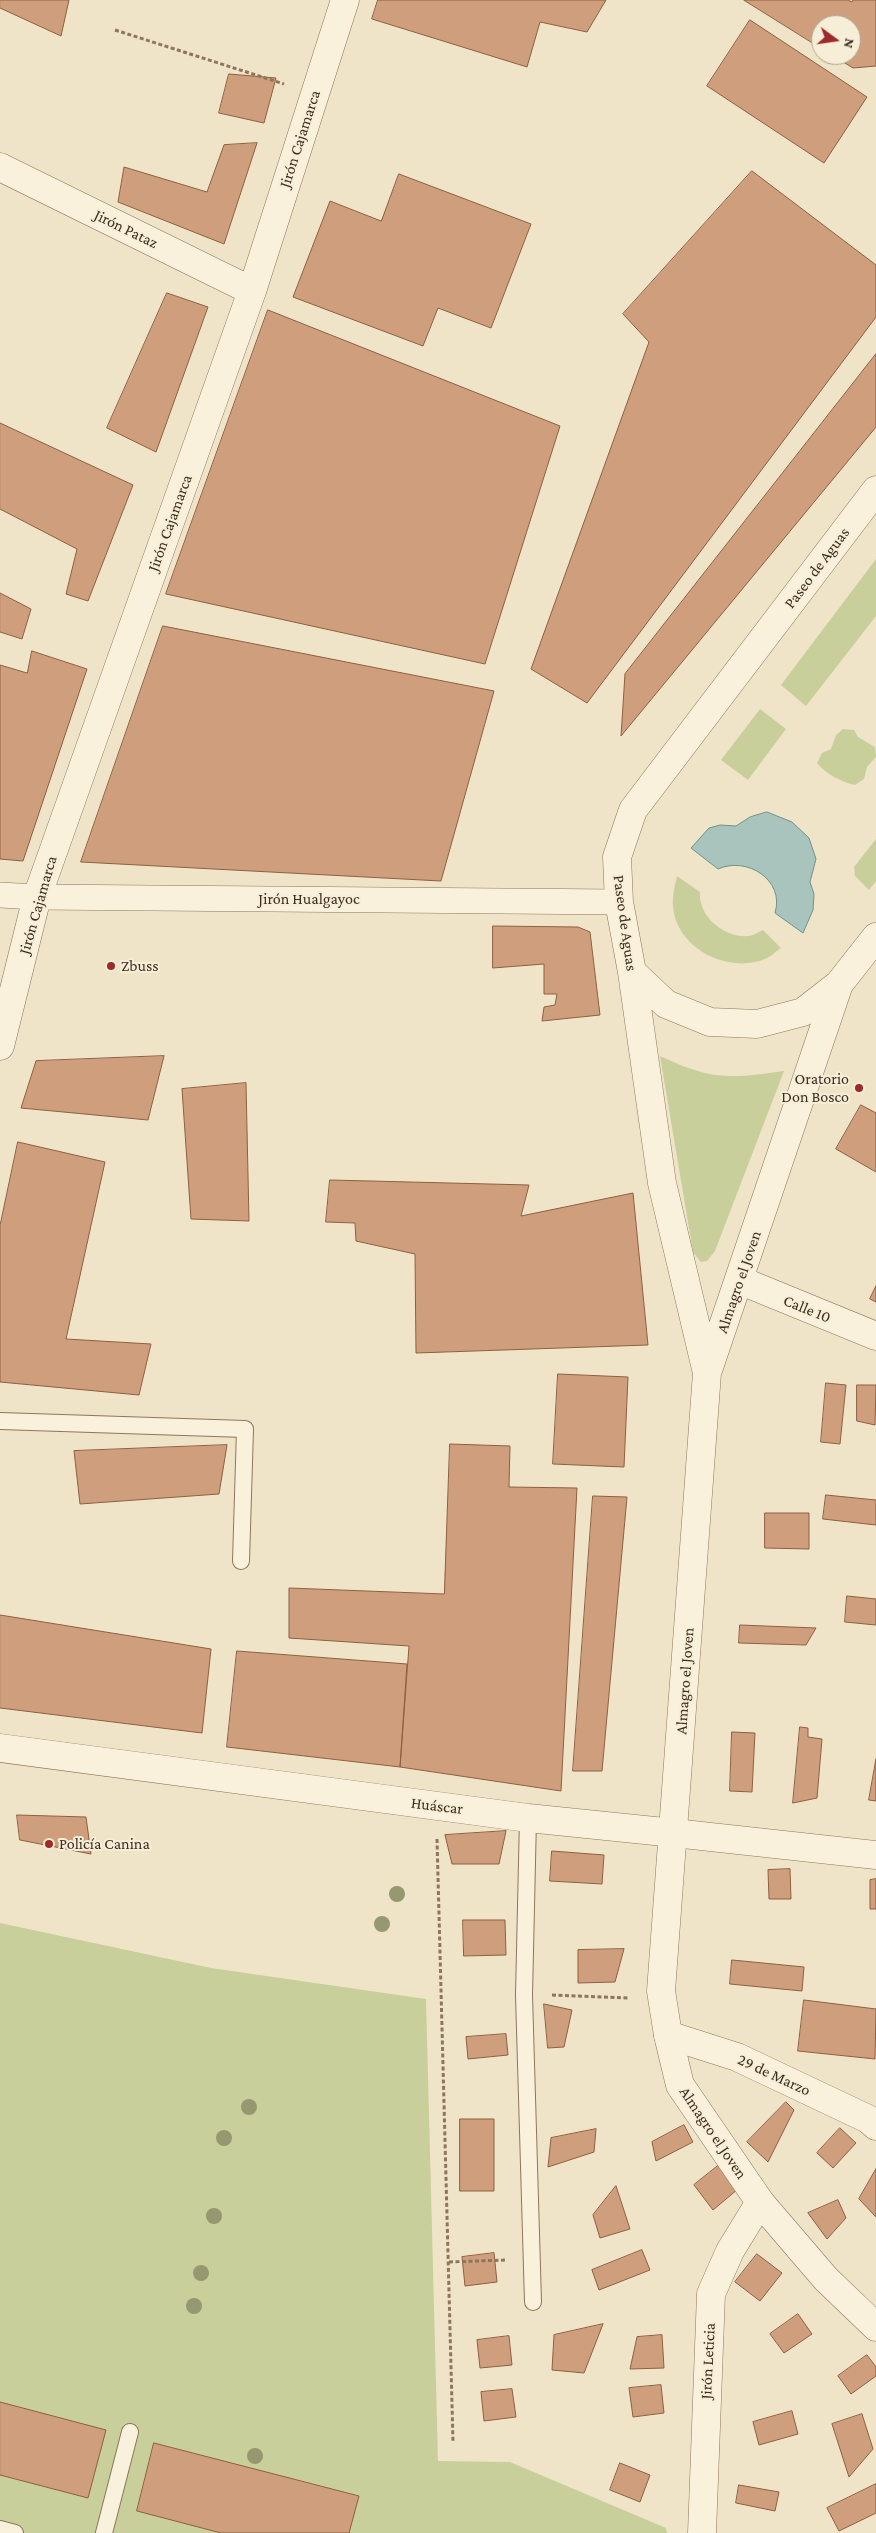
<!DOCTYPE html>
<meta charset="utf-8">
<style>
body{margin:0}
#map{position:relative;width:876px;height:2533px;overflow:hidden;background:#f0e4c8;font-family:"Crimson Pro",serif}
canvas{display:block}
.north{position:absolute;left:811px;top:15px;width:50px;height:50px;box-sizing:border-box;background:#f7eed8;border:1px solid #ada18e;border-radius:50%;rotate:104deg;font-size:14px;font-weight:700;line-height:20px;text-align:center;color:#3d2e20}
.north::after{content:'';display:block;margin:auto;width:18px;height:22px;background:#9e2a2b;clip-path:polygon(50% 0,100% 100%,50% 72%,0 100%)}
</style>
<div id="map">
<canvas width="876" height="2533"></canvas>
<div class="north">N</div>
</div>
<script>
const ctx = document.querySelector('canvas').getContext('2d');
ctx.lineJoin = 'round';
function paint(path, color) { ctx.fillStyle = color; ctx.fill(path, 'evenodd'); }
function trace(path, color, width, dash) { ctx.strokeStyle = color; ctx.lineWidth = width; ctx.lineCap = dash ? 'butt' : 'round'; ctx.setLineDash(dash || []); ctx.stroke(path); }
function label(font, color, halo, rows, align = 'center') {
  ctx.font = font + ' "Crimson Pro",serif'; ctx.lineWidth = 4; ctx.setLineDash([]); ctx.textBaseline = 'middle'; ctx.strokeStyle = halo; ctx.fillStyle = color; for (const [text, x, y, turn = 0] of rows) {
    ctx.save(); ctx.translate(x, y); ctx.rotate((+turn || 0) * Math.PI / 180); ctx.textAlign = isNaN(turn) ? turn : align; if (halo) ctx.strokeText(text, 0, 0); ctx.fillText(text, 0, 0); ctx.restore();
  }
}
paint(new Path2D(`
 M876 559V616L806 706 781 685Z
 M760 709 786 729 748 780 721 760Z
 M843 729 854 730 858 737 875 747 876 757 867 767 864 779 855 785C841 782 826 774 817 763L822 753 831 749 836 735Z
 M876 839V881L869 890 855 876 854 867Z
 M677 876 700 892C698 916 724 938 748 936 753 936 758 932 763 930L781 948C776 951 771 957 765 959 728 974 677 949 673 907 672 896 675 885 677 876Z
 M660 1056C711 1080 729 1079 784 1071L715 1251 707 1261 701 1262 693 1252Z
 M0 1923 211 1968 426 1999 438 2461 510 2462 666 2528 667 2533H0Z`), '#c9cf9b');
const water = new Path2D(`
 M767 812 792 822 809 838 816 859 810 882 814 894 813 910 803 933 775 913C785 880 747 856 718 869L691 848 709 828 720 825 736 826 750 817Z`);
paint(water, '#a9c4bc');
trace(water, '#6f938a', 1);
const building = new Path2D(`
 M0 0H69L61 36 0 8Z
 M378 0H606L587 32 540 22 527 67 372 19Z
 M744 0H848L852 2 853 0H876V66L853 68 832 55H851V25H821V48Z
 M750 20 867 97 824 163 707 86Z
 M229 74 276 78 264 123 219 113Z
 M257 143 224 244 118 202 124 167 207 192 224 145Z
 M752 171 876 265V317L587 703 531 669 649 342 623 314Z
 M399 174 531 224 491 328 438 308 423 346 293 297 330 201 381 221Z
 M167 293 208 307 156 452 107 428Z
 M268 310 560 426 485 664 166 594Z
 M876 354V427L621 736 625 674Z
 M0 423 133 485 88 601 66 594 77 549 0 509Z
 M0 593 31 609 22 639 0 632Z
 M163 626 494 691 441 881 81 862Z
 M32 651 87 669 23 861 0 859V665L27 673Z
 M493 926 578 927 590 932 600 1015 542 1021 544 1007 555 1005 557 994H544V964L493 968Z
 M164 1056 148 1120 21 1108 36 1061Z
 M246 1083 249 1221 191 1219 182 1089Z
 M861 1105 876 1113V1172L836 1149Z
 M18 1142 105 1162 66 1339 151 1344 139 1395 0 1382V1226Z
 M330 1180 529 1185 521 1216 633 1193 648 1345 416 1353 415 1254 356 1241 355 1223 326 1222Z
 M876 1286V1302L870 1299Z
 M558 1374 628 1377 624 1467 553 1464Z
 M826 1383 846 1385 840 1444 821 1442Z
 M857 1385H876L875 1425 857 1421Z
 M450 1444 510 1446 509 1487 577 1488 561 1791 400 1767 409 1646 289 1638V1588L444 1594Z
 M227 1445 219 1494 80 1504 74 1451Z
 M826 1495 876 1500V1525L823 1519Z
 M593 1496 627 1497 602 1771H573Z
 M765 1513H809V1549L765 1548Z
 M847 1596 876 1599V1625L845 1622Z
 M0 1615 211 1649 202 1733 0 1708Z
 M740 1625 816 1628 806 1645 739 1643Z
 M237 1651 407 1664 400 1767 227 1747Z
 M800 1727 808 1728V1737L822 1739 817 1798 793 1803Z
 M732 1732 755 1733 752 1792 730 1791Z
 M876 1759V1801L869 1800Z
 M17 1815 86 1817 91 1854 20 1840Z
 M506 1831 499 1864H452L445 1835Z
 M552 1851 604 1855 602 1884 550 1881Z
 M790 1869 791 1899H769L768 1870Z
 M876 1879V1909H870V1880Z
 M463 1920H505L506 1955 464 1956Z
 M624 1949 615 1982 578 1983V1950Z
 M732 1960 804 1967 802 1991 730 1984Z
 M804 2000 876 2009 875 2059 798 2051Z
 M544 2004 572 2010 564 2047 548 2048Z
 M506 2034 508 2055 468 2059 466 2037Z
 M786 2102 794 2110 768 2162 747 2142Z
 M460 2119H494V2191H460Z
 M684 2125 693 2142 656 2161 652 2142Z
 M840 2128 856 2143 833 2168 817 2153Z
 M596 2129 594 2152 548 2167 551 2138Z
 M719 2165 738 2189 713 2210 694 2185Z
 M876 2169V2217L859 2199Z
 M616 2186 630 2229 600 2238 593 2215Z
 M838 2200 846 2218 827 2239 808 2213Z
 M642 2250 650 2270 599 2290 592 2270Z
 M494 2253 497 2282 465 2286 462 2257Z
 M757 2254 782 2273 760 2301 735 2282Z
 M798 2314 812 2334 784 2353 770 2334Z
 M603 2324 584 2373 552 2370 554 2335Z
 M662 2335 664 2368 630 2369 637 2337Z
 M509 2336 512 2365 480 2368 477 2340Z
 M867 2355 876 2367V2376L851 2394 838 2376Z
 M661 2385 664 2413 633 2417 629 2388Z
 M512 2389 516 2417 484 2421 481 2392Z
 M0 2402 106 2430 88 2498 0 2475Z
 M792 2411 798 2434 759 2445 753 2422Z
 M862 2414 873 2449 849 2477 832 2424Z
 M154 2443 359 2496 349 2533H221L137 2511Z
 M620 2463 650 2475 640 2502 610 2490Z
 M876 2484V2513L839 2531 827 2508Z
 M739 2485 779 2492 775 2511 736 2503Z`);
paint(building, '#cf9f7d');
trace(building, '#8d5f41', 1);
const service = new Path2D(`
 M0 1421 245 1429 241 1561
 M528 1818 524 1995 533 2302
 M0 2529 15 2533
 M104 2533 130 2432`);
const pedestrian = new Path2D(`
 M0 895 37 897 619 902`);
const minor = new Path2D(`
 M739 1280 876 1336
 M674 1833 876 1855
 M668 2035 737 2057 868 2119 876 2126
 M760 2202 826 2279 876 2327`);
const tertiary = new Path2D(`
 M0 167 252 291
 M632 972 666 1004 710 1022 757 1024 803 1012 839 984 876 937
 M0 1046 37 897 252 291 345 0
 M707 1373 662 1183 632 972 619 902 617 857 633 810 876 490
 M0 1748 528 1818 674 1833
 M702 2533 711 2294 730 2251 760 2202 680 2085 668 2035 661 1991 707 1373 839 984`);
trace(service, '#8d765c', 18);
trace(pedestrian, '#8d765c', 26);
trace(minor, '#8d765c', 29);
trace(tertiary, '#8d765c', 29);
trace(new Path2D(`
 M115 30 284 84
 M437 1839 453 2442
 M552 1995 628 1998
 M449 2262 505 2260`), '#8d765c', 3, [4, 2.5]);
trace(service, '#faf1dc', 16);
trace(pedestrian, '#faf1dc', 25);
trace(minor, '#faf1dc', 28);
trace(tertiary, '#faf1dc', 28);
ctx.fillStyle = '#96986f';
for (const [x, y] of [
 [397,1894],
 [382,1924],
 [249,2107],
 [224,2138],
 [214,2216],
 [201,2273],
 [194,2306],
 [255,2456]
]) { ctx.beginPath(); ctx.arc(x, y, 8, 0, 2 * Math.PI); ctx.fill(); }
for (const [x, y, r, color] of [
 [111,966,5,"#9e2a2b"],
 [859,1088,5,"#9e2a2b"],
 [49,1844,5,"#9e2a2b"]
]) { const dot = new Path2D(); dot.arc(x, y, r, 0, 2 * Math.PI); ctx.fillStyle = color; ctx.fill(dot); trace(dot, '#f7eed8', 2); }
label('16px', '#3d2e20', '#f7eed8', [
 ["Jirón Cajamarca",300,139,-72],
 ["Jirón Pataz",126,229,26],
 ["Jirón Cajamarca",170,523,-70],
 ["Paseo de Aguas",817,568,-53],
 ["Jirón Hualgayoc",309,899],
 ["Jirón Cajamarca",38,905,-74],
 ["Paseo de Aguas",625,923,82],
 ["Almagro el Joven",739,1282,-71],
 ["Calle 10",807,1309,22],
 ["Almagro el Joven",685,1681,-86],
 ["Huáscar",437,1806,7],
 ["29 de Marzo",774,2075,25],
 ["Almagro el Joven",713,2133,56],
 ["Jirón Leticia",708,2361,-87]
]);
label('16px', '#3d2e20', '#f7eed8', [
 ["Zbuss",121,966],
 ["Oratorio",849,1079,"right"],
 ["Don Bosco",849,1097,"right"],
 ["Policía Canina",59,1844]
], 'left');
</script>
